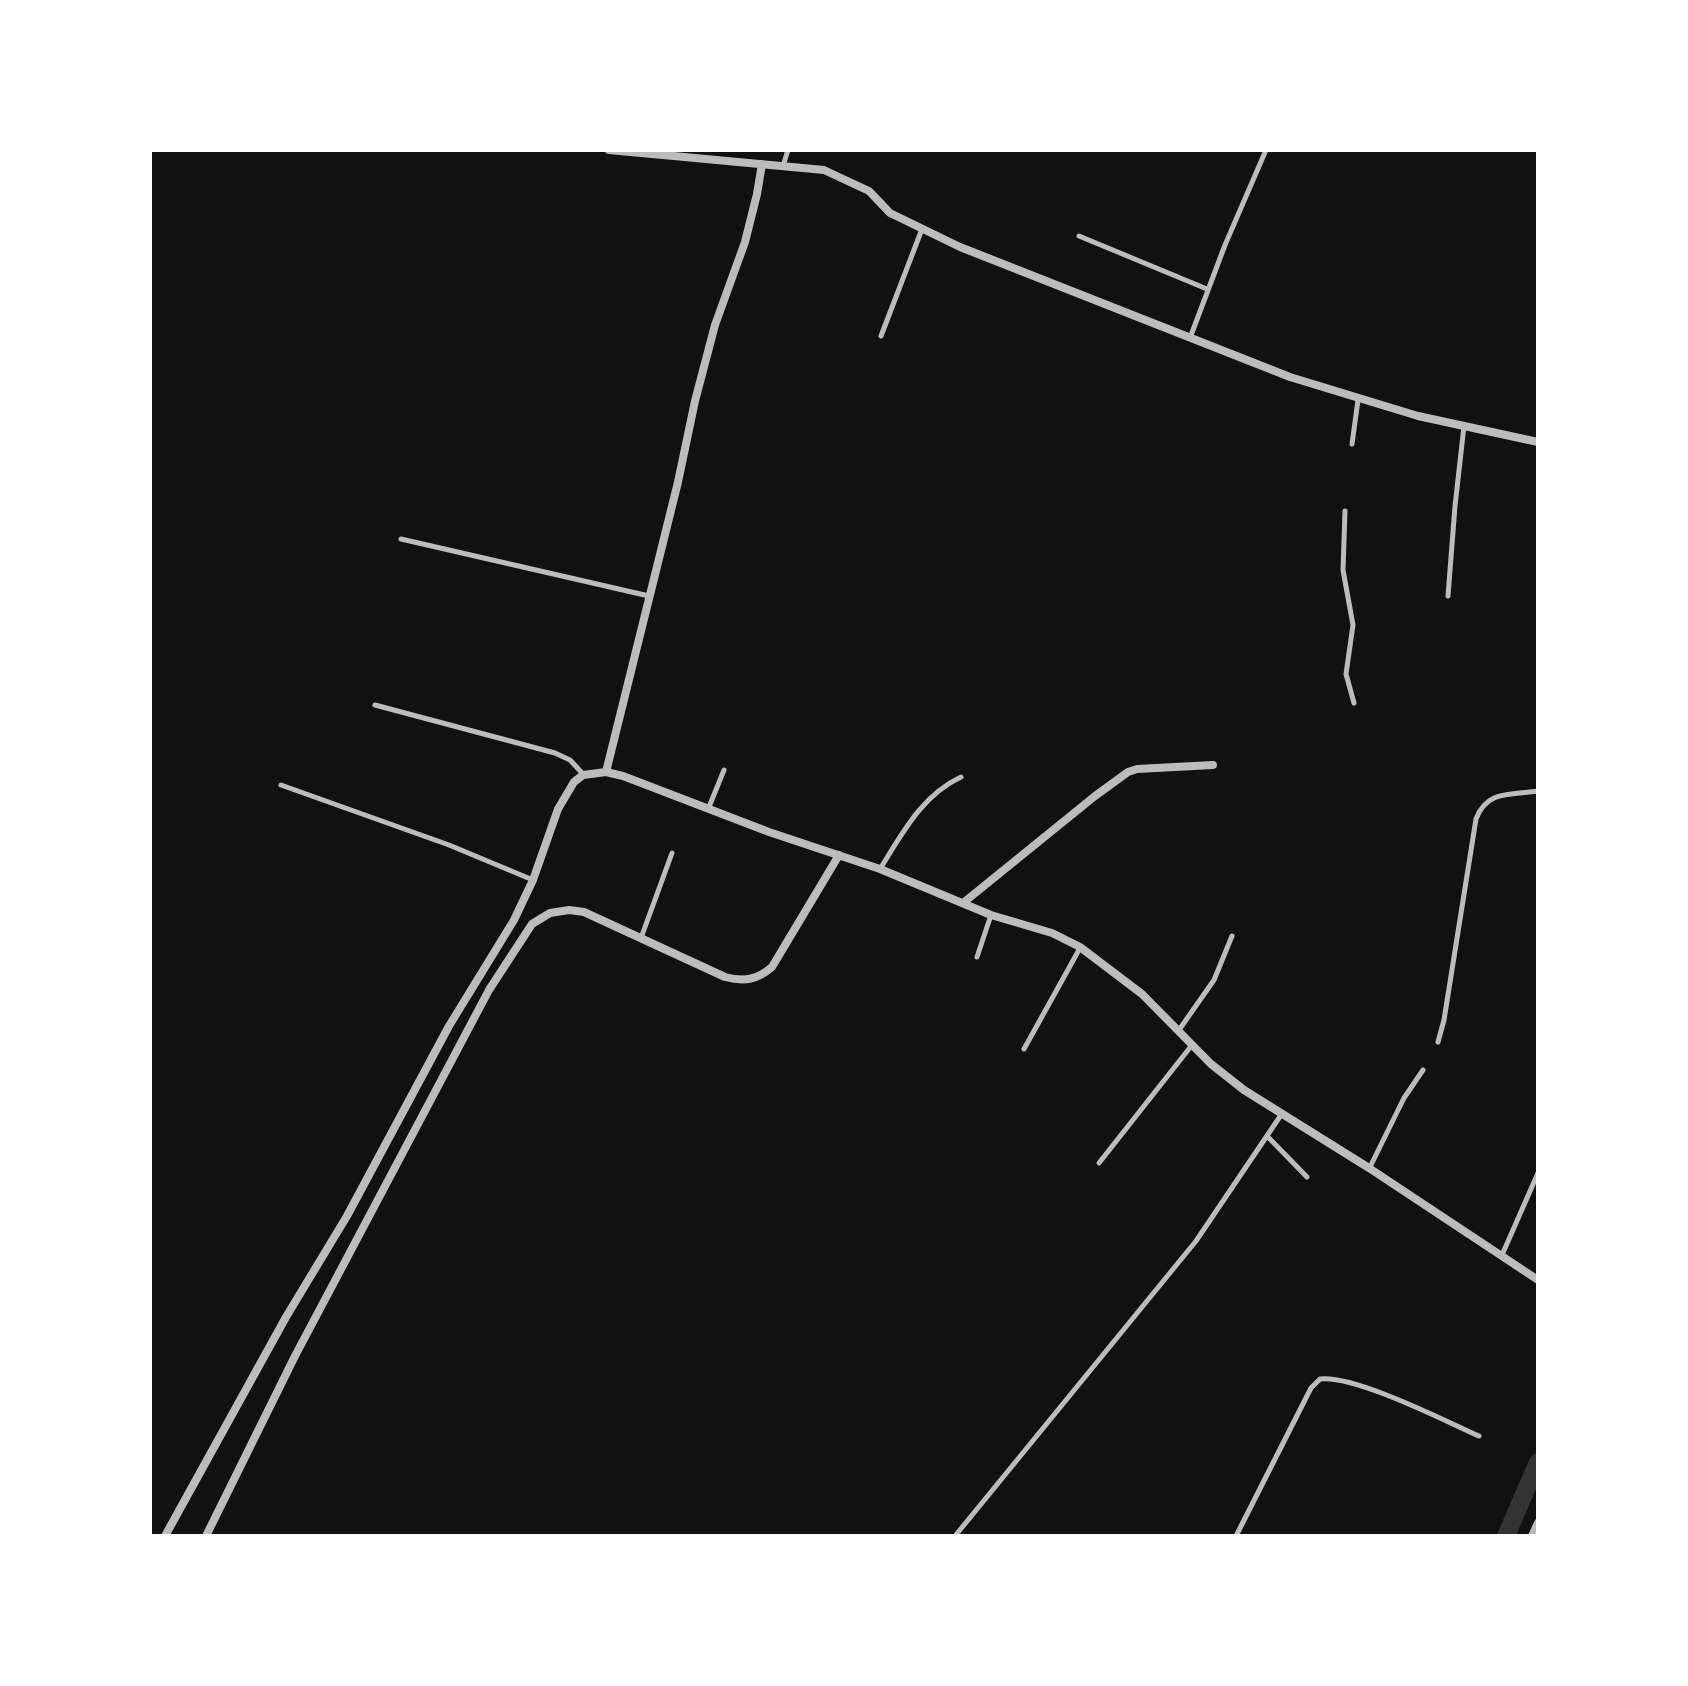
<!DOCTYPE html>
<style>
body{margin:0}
#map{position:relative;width:1688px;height:1686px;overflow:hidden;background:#111;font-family:"Nunito Sans",sans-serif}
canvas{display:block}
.frame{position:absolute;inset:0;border:152px solid #fff;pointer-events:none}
</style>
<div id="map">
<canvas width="1688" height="1686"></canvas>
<div class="frame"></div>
</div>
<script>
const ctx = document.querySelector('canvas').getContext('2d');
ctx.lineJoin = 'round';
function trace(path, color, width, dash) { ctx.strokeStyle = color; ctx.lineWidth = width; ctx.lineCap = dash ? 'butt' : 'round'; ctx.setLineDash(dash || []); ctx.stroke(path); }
trace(new Path2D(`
 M1506 1536 1538 1462`), '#333', 18);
trace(new Path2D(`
 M783 166 788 150
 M1079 236 1207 289
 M881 336 922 229
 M1190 338 1225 245 1266 150
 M1352 444 1358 400
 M1345 511 1343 570 1353 625 1346 674 1354 703
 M401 539 649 596
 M1448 596 1455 506 1464 426
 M375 705 555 753 570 760 583 774
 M281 785 449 845 533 880
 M709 807 724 770
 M880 869C902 834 922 795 961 777
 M641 938 672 853
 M977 957 991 915
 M1179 1030 1214 980 1232 936
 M1438 1042 1444 1020 1476 819C1487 790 1510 795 1538 791
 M1024 1049 1080 948
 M1267 1136 1307 1177
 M1099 1163 1192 1045
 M1370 1167 1404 1098 1423 1070
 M1502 1255 1538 1173
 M955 1536 1196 1241 1281 1115
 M1236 1536 1311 1388 1320 1379C1355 1375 1443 1420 1479 1436`), '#bcbcbc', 5);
trace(new Path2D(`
 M609 150 824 170 869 191 890 213 960 247 1290 377 1418 416 1538 442
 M606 772 678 482 695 401 715 325 745 242 757 194 762 164
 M963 903 1095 796 1128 772 1137 769 1213 765
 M165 1536 286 1317 347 1216 449 1026 514 920 533 880 558 809 574 782 583 775 606 772 623 776 769 832 880 869 991 915 1052 933 1080 947 1142 994 1211 1064 1244 1090 1369 1168 1538 1280
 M206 1536 295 1356 489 990 532 924 550 913 569 910 584 912 725 977C744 982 757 980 772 967L839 855
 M1532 1536 1538 1523`), '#bcbcbc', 8);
</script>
